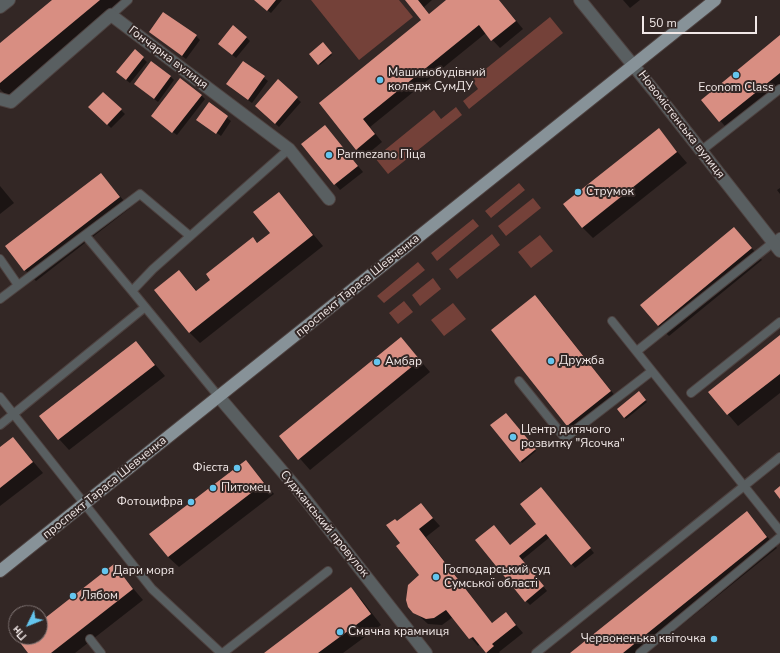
<!DOCTYPE html>
<meta charset="utf-8">
<style>
body{margin:0}
#map{position:relative;width:780px;height:653px;overflow:hidden;background:#332725;font-family:"Nunito Sans",sans-serif}
canvas{display:block}
.north{position:absolute;left:8px;top:605px;width:40px;height:40px;box-sizing:border-box;background:#332725;border:1px solid #7f7473;border-radius:50%;rotate:227deg;font-size:11px;font-weight:700;line-height:16px;text-align:center;color:#f1e8e7}
.north::after{content:'';display:block;margin:auto;width:14px;height:18px;background:#64c5ee;clip-path:polygon(50% 0,100% 100%,50% 72%,0 100%)}
.scale{position:absolute;left:642px;top:16px;width:115px;height:18px;box-sizing:border-box;border:2px solid #f1e8e7;border-top:0;padding-left:5px;font-size:12px;line-height:14px;white-space:nowrap;color:#f1e8e7;-webkit-text-stroke:3px #332725;paint-order:stroke}
</style>
<div id="map">
<canvas width="780" height="653"></canvas>
<div class="north">Пн</div>
<div class="scale">50 m</div>
</div>
<script>
const ctx = document.querySelector('canvas').getContext('2d');
ctx.lineJoin = 'round';
function paint(path, color) { ctx.fillStyle = color; ctx.fill(path, 'evenodd'); }
function trace(path, color, width, dash) { ctx.strokeStyle = color; ctx.lineWidth = width; ctx.lineCap = dash ? 'butt' : 'round'; ctx.setLineDash(dash || []); ctx.stroke(path); }
function label(font, color, halo, rows, align = 'center') {
  ctx.font = font + ' "Nunito Sans",sans-serif'; ctx.lineWidth = 4; ctx.setLineDash([]); ctx.textBaseline = 'middle'; ctx.strokeStyle = halo; ctx.fillStyle = color; for (const [text, x, y, turn = 0] of rows) {
    ctx.save(); ctx.translate(x, y); ctx.rotate((+turn || 0) * Math.PI / 180); ctx.textAlign = isNaN(turn) ? turn : align; if (halo) ctx.strokeText(text, 0, 0); ctx.fillText(text, 0, 0); ctx.restore();
  }
}
paint(new Path2D(`
 M311 0H399L413 17 359 60Z
 M550 17 563 33 469 109 463 101 478 89 472 80Z
 M456 107 462 115 388 174 375 158 434 110 441 119Z
 M519 183 525 190 491 218 485 211Z
 M533 198 541 208 506 236 498 226Z
 M473 219 479 226 437 261 431 253Z
 M492 234 500 245 457 279 449 269Z
 M540 235 553 251 531 268 518 252Z
 M418 262 425 270 384 303 377 296Z
 M433 278 441 289 420 306 412 295Z
 M404 301 413 312 398 324 389 313Z
 M453 303 466 319 444 336 431 320Z`), '#744139');
paint(new Path2D(`
 M53 0H131L11 100 0 89V44Z
 M254 0H282L271 13Z
 M407 0H432L424 7 429 14 447 0H499L523 29 500 48 486 33 370 127 382 142 364 157 320 103 423 20Z
 M623 0H640L630 8Z
 M150 32 196 36 200 40 186 59Z
 M780 36V92L731 133 702 100Z
 M246 37 250 41 236 58 223 47Z
 M323 44 332 55 320 65 310 54Z
 M135 51 147 62 130 83 121 76Z
 M244 62 268 81 252 103 231 88Z
 M170 76 174 80 158 102 135 84Z
 M278 81 301 102 279 127 260 110Z
 M103 93 125 114 111 128 90 107Z
 M201 95 205 99 177 135 156 120Z
 M209 104 231 121 221 136 200 121Z
 M659 130 687 163 593 238 582 227Z
 M330 132 363 172 340 190 302 144Z
 M101 174 130 208 36 281 25 270Z
 M0 186 14 203 0 214Z
 M780 188V194L777 190Z
 M279 193 323 246 200 343 189 332 179 271 197 291 211 280 253 238 258 243 271 233Z
 M734 228 762 260 669 336 658 326Z
 M541 302 616 397 574 431 568 425Z
 M780 336V393L738 426 709 392Z
 M401 338 430 372 310 470 280 436Z
 M136 342 165 376 69 450 59 439Z
 M638 392 647 402 626 419 618 409Z
 M507 415 536 451 522 463 521 461Z
 M13 438 43 473 0 506V448Z
 M246 461 274 494 179 567 168 557Z
 M544 492 594 553 575 568 550 537 522 560 547 591 530 605 526 601 510 546 538 524Z
 M420 504 440 526 426 537 492 623 506 613 523 633 499 652 500 653H487L480 644 478 646 453 617 442 625 428 624 417 614 421 575 401 543 397 523Z
 M747 513 777 548 647 653H571Z
 M114 566 143 600 75 653H30L23 637H40V624Z
 M351 589 361 599 381 625 343 653H265Z`), '#0007');
paint(new Path2D(`
 M52 0H100L0 83V43Z
 M254 0H276L267 11Z
 M405 0H418L429 14 446 0H499L516 21 491 41 479 25 363 119 375 134 356 150 319 103 421 20Z
 M163 12 197 35 182 56 149 32Z
 M233 25 247 37 232 55 218 44Z
 M780 35V73L719 122 701 100Z
 M323 42 332 53 318 65 309 54Z
 M135 49 144 57 126 80 116 72Z
 M151 61 171 76 154 99 134 84Z
 M243 61 265 76 248 100 226 84Z
 M180 78 202 95 172 133 151 116Z
 M278 79 298 97 275 124 255 106Z
 M103 92 122 109 107 125 88 107Z
 M209 102 228 116 216 134 196 120Z
 M325 125 358 166 334 185 301 144Z
 M659 128 677 152 582 228 563 204Z
 M101 173 120 197 24 271 5 246Z
 M279 192 313 235 189 333 154 290 179 270 196 291 210 280 206 274 253 237 257 243 270 233 253 212Z
 M734 227 752 248 658 326 640 305Z
 M535 295 611 391 567 426 491 330Z
 M780 335V374L727 415 708 392Z
 M401 337 420 360 298 460 279 436Z
 M136 341 155 365 58 440 39 416Z
 M639 391 646 400 624 418 617 409Z
 M506 413 536 449 520 462 490 425Z
 M13 437 33 462 0 488V447Z
 M246 460 264 483 168 557 149 534Z
 M780 486V499L774 491Z
 M541 487 591 548 571 565 546 534 519 556 544 586 525 602 475 540 494 525 510 545 536 524 520 504Z
 M421 503 433 518 419 529 492 623 506 612 516 625 492 644 494 646 486 653 473 637 469 639 446 610 434 618 426 619 413 613 408 607 406 600 408 585 419 575 396 546 400 543 386 525 395 519 397 521Z
 M747 511 767 537 623 653H570Z
 M114 564 133 589 51 653H28L18 640 21 637H40V622Z
 M351 587 371 614 318 653H264Z`), '#d88e82');
const lane = new Path2D(`
 M111 15 128 0
 M702 150 780 89
 M85 235 140 194 190 236
 M0 259 18 285
 M0 299 85 235 132 291
 M612 321 780 531
 M637 351 780 237
 M519 381 565 438 652 371
 M691 393 780 322
 M0 397 152 589 221 653
 M219 397 132 291 153 269 289 149
 M0 425 144 308
 M90 639 101 653
 M223 653 328 571
 M536 653 780 457
 M640 653 780 537`);
const street = new Path2D(`
 M580 0 659 97 780 251
 M0 7 9 0
 M0 99 11 102 111 15 289 149 329 199
 M219 397 299 491 426 653`);
const primary = new Path2D(`
 M0 571 715 0`);
trace(lane, '#4e4240', 10);
trace(street, '#4e4240', 14);
trace(primary, '#4e4240', 14);
trace(lane, '#595f61', 8);
trace(street, '#595f61', 12);
trace(primary, '#879298', 12);
for (const [x, y, r, color] of [
 [736,75,4,"#64c5ee"],
 [380,80,4,"#64c5ee"],
 [329,155,4,"#64c5ee"],
 [578,192,4,"#64c5ee"],
 [551,361,4,"#64c5ee"],
 [377,362,4,"#64c5ee"],
 [513,437,4,"#64c5ee"],
 [237,468,4,"#64c5ee"],
 [213,488,4,"#64c5ee"],
 [191,502,4,"#64c5ee"],
 [105,571,4,"#64c5ee"],
 [436,577,4,"#64c5ee"],
 [73,596,4,"#64c5ee"],
 [340,632,4,"#64c5ee"],
 [714,639,4,"#64c5ee"]
]) { const dot = new Path2D(); dot.arc(x, y, r, 0, 2 * Math.PI); ctx.fillStyle = color; ctx.fill(dot); trace(dot, '#332725', 1.5); }
label('12px', '#f1e8e7', '#332725', [
 ["Гончарна вулиця",168,58,37],
 ["Новомістенська вулиця",681,125,52],
 ["проспект Тараса Шевченка",358,286,-39],
 ["проспект Тараса Шевченка",105,488,-39],
 ["Суджанський провулок",324,524,51]
]);
label('12px', '#f1e8e7', '#332725', [
 ["Машинобудівний",388,73],
 ["коледж СумДУ",388,87],
 ["Econom Class",736,88,"center"],
 ["Parmezano Піца",337,155],
 ["Струмок",586,192],
 ["Дружба",559,361],
 ["Амбар",385,362],
 ["Центр дитячого",521,430],
 ["розвитку \"Ясочка\"",521,444],
 ["Фієста",229,468,"right"],
 ["Питомец",221,488],
 ["Фотоцифра",183,502,"right"],
 ["Господарський суд",444,570],
 ["Сумської області",444,584],
 ["Дари моря",113,571],
 ["Лябом",81,596],
 ["Смачна крамниця",348,632],
 ["Червоненька квіточка",706,639,"right"]
], 'left');
</script>
